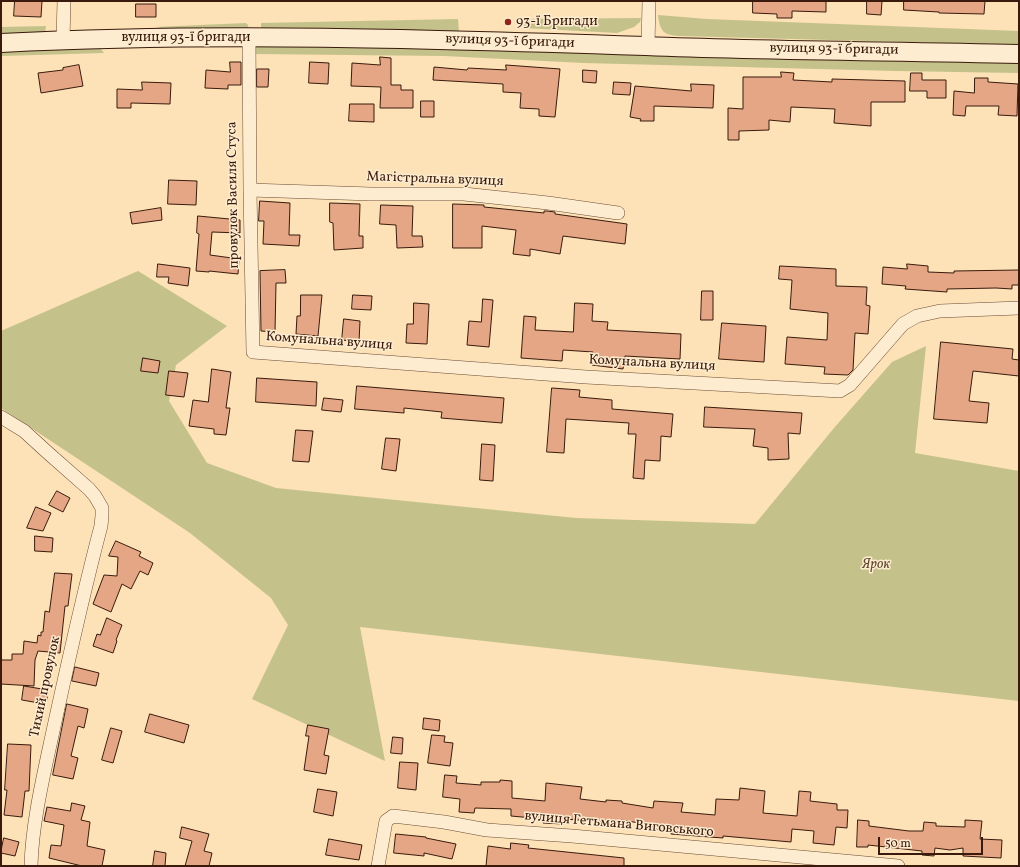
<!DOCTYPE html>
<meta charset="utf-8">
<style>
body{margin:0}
#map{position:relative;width:1020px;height:867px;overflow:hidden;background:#fce2b6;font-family:Vollkorn,serif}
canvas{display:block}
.frame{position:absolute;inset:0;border:2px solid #391a0c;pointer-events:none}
.scale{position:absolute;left:878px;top:837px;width:105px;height:18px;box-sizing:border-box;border:2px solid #391a0c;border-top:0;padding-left:5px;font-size:12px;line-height:14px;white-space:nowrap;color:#391a0c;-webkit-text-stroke:3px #fdecd0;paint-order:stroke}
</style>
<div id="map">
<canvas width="1020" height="867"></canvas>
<div class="frame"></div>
<div class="scale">50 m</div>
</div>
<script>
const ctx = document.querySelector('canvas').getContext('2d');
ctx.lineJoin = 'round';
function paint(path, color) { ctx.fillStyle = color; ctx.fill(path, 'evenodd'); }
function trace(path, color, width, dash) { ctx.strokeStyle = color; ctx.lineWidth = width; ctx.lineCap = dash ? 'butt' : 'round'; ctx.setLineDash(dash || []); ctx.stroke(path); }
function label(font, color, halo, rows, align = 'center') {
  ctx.font = font + ' Vollkorn,serif'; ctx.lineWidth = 3; ctx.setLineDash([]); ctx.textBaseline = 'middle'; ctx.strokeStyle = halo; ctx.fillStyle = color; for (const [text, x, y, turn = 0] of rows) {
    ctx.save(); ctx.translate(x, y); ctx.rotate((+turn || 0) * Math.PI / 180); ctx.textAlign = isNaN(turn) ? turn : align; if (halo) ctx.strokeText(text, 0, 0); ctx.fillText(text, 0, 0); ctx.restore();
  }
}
paint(new Path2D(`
 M658 15 707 19 1019 31V45L679 36C663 35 660 31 658 15Z
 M641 18 640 22 634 27 617 33 523 28V19Z
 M458 19 459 32H261V23Z
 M246 23 248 25 249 32 181 31 155 27Z
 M46 26 45 34 1 36V27Z
 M255 42 1019 60V73L896 71 584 63 444 56 253 54Z
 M76 46 100 48 104 53 1 56V52H7L14 51Z
 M138 271 227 326 176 365 169 401 207 463 276 488 576 518 755 524 834 428 892 362 926 346 915 453 1019 471V701L360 627 385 761 252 699 288 625 271 598 190 533 1 408V331Z`), '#c4c28a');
const building = new Path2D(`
 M15 1H42L41 17 14 16Z
 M753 1H826V12L792 11V18H777V14L753 13Z
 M867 1H882L881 15 867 14Z
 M904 1H985L984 14 939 13V12L904 10Z
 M136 4H156V17H136Z
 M380 57 391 58V85H401V90H413V108H380L381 87 351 86 352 63 380 65Z
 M230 62H241V85H228V89L205 88 206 70 230 72Z
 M310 62 329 63 328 84 309 83Z
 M79 65 83 86 41 93 38 73 63 70V68Z
 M506 65 560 69 555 117 539 116V109L520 108 521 93 503 92V84L433 80 434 67 467 70 468 68 506 70Z
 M257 69H269L268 87H257Z
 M583 70 597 71 596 83 583 82Z
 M781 72 794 73 793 80 832 82V79L905 81V102H871V126L834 123 835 109 791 107 790 122 769 120V130L739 131V140H728V108L743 109V77H781Z
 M911 73H922V80H946V98H927V91H910Z
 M975 78H988V82L1018 84 1017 116 998 115 999 106H966L965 116 953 115 954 91 974 93Z
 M142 82 171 83 170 104 131 103V108H117V89L142 90Z
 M614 82 631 83 630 95 613 94Z
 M691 84 714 85 713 108 654 106V121H640L641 119 630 117 635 86 691 91Z
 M421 101H434V117H421Z
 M350 104H374V122L349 121Z
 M169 180 197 181 196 205 168 204Z
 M260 201 290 203 289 235H300L299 246 263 244 264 221H259Z
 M330 203 360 204 359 236H363V248L334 250 333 223 330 222Z
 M453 204 484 205V207L544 213V211H547L555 212V214L627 224 625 244 563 236 560 254 530 249V256L513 254 516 230 482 226V248H453Z
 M381 205 413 206 412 236H422L423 247 397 248 396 225 380 224Z
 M161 208 162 220 132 224 130 213Z
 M198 216 240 220V233L212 232 210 255 239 259 238 274 209 271V272L196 271 199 234 197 233Z
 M158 264 190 268 188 286 168 283 169 277H157Z
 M907 264 928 266V272L954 273V271L1019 270V285H1012V289L996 288 947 289V292L905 289 906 286 882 284 883 267 907 269Z
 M780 266 836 269V286L867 287 866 305 870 306 868 334 855 333 853 370 848 375 824 374 825 367 785 364 787 337 827 340 828 313 790 309 792 280 779 279Z
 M285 270 286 283H276L275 332 261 331 260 271Z
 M702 291H713V320H701Z
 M301 295H322L318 336 296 334 297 316H300Z
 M353 295 372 296 371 310 352 309Z
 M483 299 493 300 489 347 467 345 469 321 481 322Z
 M414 303 429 304 427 344 406 343 407 324H413Z
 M575 303 593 304 592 321 608 322 607 330 681 334 680 359 625 356 623 369 592 365 593 352 563 350 562 361 521 358 524 316 536 317 535 330 573 332Z
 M344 319 360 321 359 342 342 340Z
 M722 323 766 326 764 362 719 359Z
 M941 342 1013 349 1012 359 1019 360V376L973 371 969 401 989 403 987 423 934 419Z
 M143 358 160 361 158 373 141 371Z
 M212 369 231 372 226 408H230L226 435 214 434V429L189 426 193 400 208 402Z
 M169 371 188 373 184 397 166 395Z
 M257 378 317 382 316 406 256 402Z
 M357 386 504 398 502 423 441 418 442 412 404 408V413L355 409Z
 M552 388 580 390 579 397 612 400V409L673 414 671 437 661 436 660 461 645 460 644 479 633 478 636 434H628L629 423 566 419 564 453 547 452Z
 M324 398 343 400 341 412 322 410Z
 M705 407 802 413 800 434 788 433 789 459 768 460V448L753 446 755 429 704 427Z
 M296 430 313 431 309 462 293 461Z
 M386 438 400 439 396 471 382 469Z
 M482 444 495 445 493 481 480 480Z
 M57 491 70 498 63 512 49 505Z
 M36 507 51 513 43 531 27 528Z
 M35 536 53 538 52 552 35 551Z
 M116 541 141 552 139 556 153 563 148 575 140 571 131 589 122 584 111 612 93 604 104 575 117 576 118 557 109 556Z
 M55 573 72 574 68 606H65L60 653 38 651 35 660 34 686 1 684V660H12V654H23L24 641 37 643 38 635 41 636V632H43L45 611 49 612Z
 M107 618 122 625 116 640 117 641 113 653 93 646 97 634 100 635Z
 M75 667 99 673 96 686 72 681Z
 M24 686 48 690 47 700 39 699V703L22 700Z
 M67 704 88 709 84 728 78 726 71 756 78 758 73 779 53 775Z
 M150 714 189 725 184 743 145 732Z
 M424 718 440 720 439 731 423 729Z
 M308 725 329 729 324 755 329 756 326 774 304 770 309 736H306Z
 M111 728 122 731 113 763 102 760Z
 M432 735 445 736 444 742 453 743 450 766 428 763Z
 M393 737 403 738 402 754 391 753Z
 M8 744 31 745 29 791H25L22 817 4 815 7 790H5Z
 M400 762 418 763 416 790 398 788Z
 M445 775 457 776 456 783 481 785V782H500V780L512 781V798L545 801 546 783 582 787 580 799 606 802V800L622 801V803L653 808 654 801 683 803 681 812 715 815 716 799 739 800 740 788 765 791 763 813 797 816 799 791 811 792 810 801 837 804V810H848L847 828 836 827 834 845 813 843 814 831 792 829 791 842 723 836V838L671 834V831L652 829V825L621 820V823L564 819V824L543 823 544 819 511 816V809L475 808 474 813 459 812 460 799 443 797Z
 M318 789 337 792 333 816 314 812Z
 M72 803 85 806 81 820 90 822 87 846 105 850 102 866H82L49 858 51 845 61 846 64 825 44 821 47 807 70 811Z
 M858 820 869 821V826L909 831H923L924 822 936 823V826L965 827V820L982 821 980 839 1002 840 1001 858 963 856V848L950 850 935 848 934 856 922 855V851L868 845V847H857Z
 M182 827 209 834 204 851 212 853 209 866H185L192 841 180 838Z
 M396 834 426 837V838L456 844 452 859 424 853V856L394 853Z
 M4 838 19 842 15 856 1 853Z
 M329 839 362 845 359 860 326 855Z
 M511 843 529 845 528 848 624 858V866H486L488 846 510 849Z
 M155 851 166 853 165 866H153Z`);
paint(building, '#e4a685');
trace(building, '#391a0c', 1);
const street = new Path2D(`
 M249 38 250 190 253 352 586 377 840 391 850 385 903 324 917 316 940 311 1019 308
 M63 40 64 1
 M648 46 649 1
 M250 190 371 194H464L548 203 618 213
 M1 417 24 431 47 452 89 489 95 496 102 508V516L101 526C83 594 68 662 53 731 44 773 32 823 31 866
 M378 866 386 821 393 816 444 822 487 830 572 836 898 866`);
const secondary = new Path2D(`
 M1 43C216 32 431 39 646 46 770 51 895 51 1019 54`);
trace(street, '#6a4c36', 14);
trace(secondary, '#391a0c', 20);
trace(street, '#fdecd0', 13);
trace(secondary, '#fdecd0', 18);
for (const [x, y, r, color] of [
 [508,22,4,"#8f2418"]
]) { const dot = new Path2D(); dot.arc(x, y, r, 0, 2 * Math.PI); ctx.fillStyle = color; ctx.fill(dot); trace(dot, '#fdecd0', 1.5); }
label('14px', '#391a0c', '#fdecd0', [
 ["93-ї Бригади",516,22]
], 'left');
label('14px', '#391a0c', '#fdecd0', [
 ["вулиця 93-ї бригади",186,38],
 ["вулиця 93-ї бригади",510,42,2],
 ["вулиця 93-ї бригади",834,50,1],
 ["Магістральна вулиця",435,180,2],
 ["провулок Василя Стуса",234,195,-91],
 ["Комунальна вулиця",329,342,4],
 ["Комунальна вулиця",652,364,3],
 ["Тихий провулок",46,687,-78],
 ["вулиця Гетьмана Виговського",619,825,5]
]);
label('italic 14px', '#634c32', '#fdecd0', [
 ["Ярок",876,565]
]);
</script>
